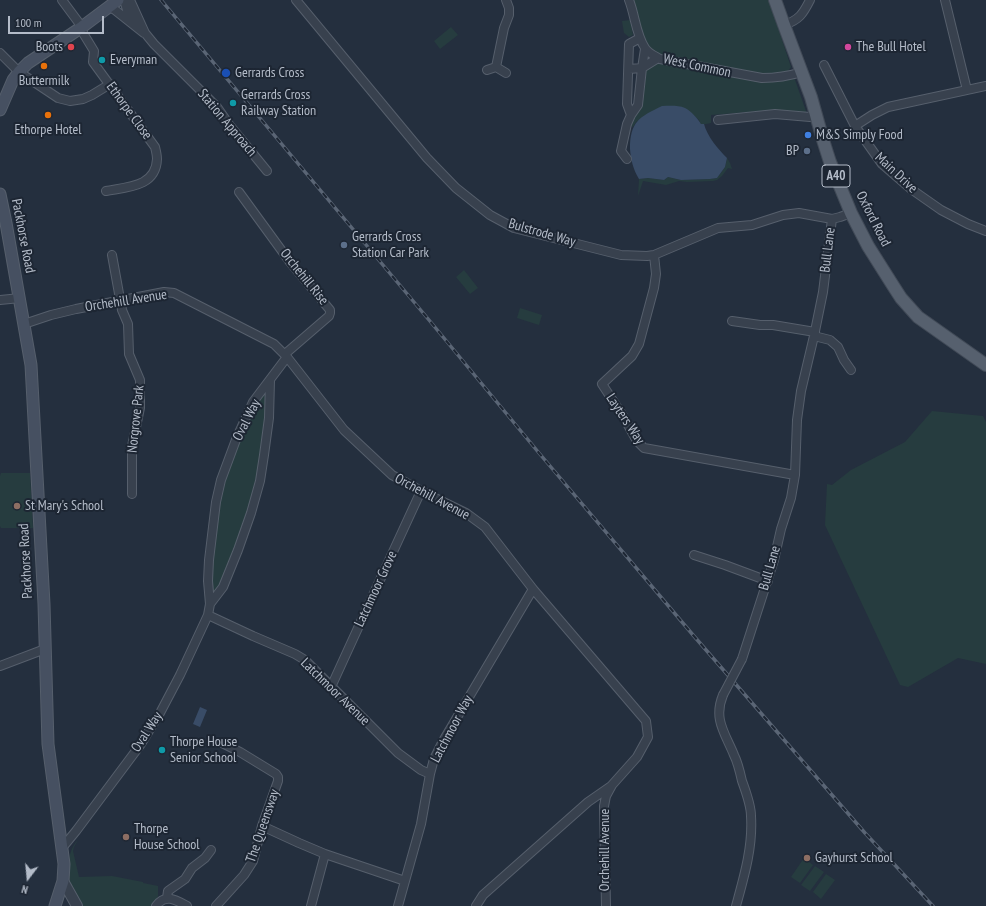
<!DOCTYPE html>
<style>
body{margin:0}
#map{position:relative;width:986px;height:906px;overflow:hidden;background:#242f3e;font-family:"PT Sans Narrow",sans-serif}
canvas{display:block}
.north{position:absolute;left:8px;top:858px;width:40px;height:40px;-webkit-text-stroke:3px #1d2633;paint-order:stroke;rotate:196deg;font-size:11px;font-weight:700;line-height:16px;text-align:center;color:#b4bcc9}
.north::after{content:'';display:block;margin:auto;width:14px;height:18px;background:#b4bcc9;clip-path:polygon(50% 0,100% 100%,50% 72%,0 100%)}
.scale{position:absolute;left:8px;top:16px;width:96px;height:18px;box-sizing:border-box;border:2px solid #b4bcc9;border-top:0;padding-left:5px;font-size:12px;line-height:14px;white-space:nowrap;color:#b4bcc9;-webkit-text-stroke:3px #1d2633;paint-order:stroke}
</style>
<div id="map">
<canvas width="986" height="906"></canvas>
<div class="north">N</div>
<div class="scale">100 m</div>
</div>
<script>
const ctx = document.querySelector('canvas').getContext('2d');
ctx.lineJoin = 'round';
function paint(path, color) { ctx.fillStyle = color; ctx.fill(path, 'evenodd'); }
function trace(path, color, width, dash) { ctx.strokeStyle = color; ctx.lineWidth = width; ctx.lineCap = dash ? 'butt' : 'round'; ctx.setLineDash(dash || []); ctx.stroke(path); }
function label(font, color, halo, rows, align = 'center') {
  ctx.font = font + ' "PT Sans Narrow",sans-serif'; ctx.lineWidth = 4; ctx.setLineDash([]); ctx.textBaseline = 'middle'; ctx.strokeStyle = halo; ctx.fillStyle = color; for (const [text, x, y, turn = 0] of rows) {
    ctx.save(); ctx.translate(x, y); ctx.rotate((+turn || 0) * Math.PI / 180); ctx.textAlign = isNaN(turn) ? turn : align; if (halo) ctx.strokeText(text, 0, 0); ctx.fillText(text, 0, 0); ctx.restore();
  }
}
paint(new Path2D(`
 M630 0H769L791 67 788 71 783 73 762 75 663 57 651 50 642 37Z
 M630 20 633 35 629 37 624 33 622 21Z
 M451 27 458 35 440 49 434 41Z
 M660 62 794 77 807 114 773 110 711 115V123L701 125 699 120 693 115 637 121 633 127 630 126 645 71Z
 M727 158 730 163 732 169 728 168 722 176 717 180 713 181 687 182 679 181 666 185 643 181 638 196 639 179 648 178 664 180 668 177 681 180 710 179 717 178 725 167Z
 M464 270 478 288 470 294 456 277Z
 M520 308 542 315 539 325 517 318Z
 M264 393 267 395C264 423 263 453 256 480 251 503 243 525 235 547 229 562 224 578 215 592L212 591 211 563 217 514 227 472 248 418 262 394Z
 M932 411 983 416 986 422V664L958 658 908 687 900 685 825 525 827 484 832 485 851 470 905 442Z
 M1 473H30L33 528H1L0 526V476Z
 M78 840 74 847 73 851 79 877 112 876 143 882V883L158 886V896L154 906H81C78 900 74 895 72 889 67 874 66 852 78 840Z
 M804 858 813 865 800 883 791 877Z
 M815 866 824 872 810 891 801 885Z
 M826 874 835 880 821 899 813 892Z`), '#263c3f');
paint(new Path2D(`
 M662 106C669 106 678 105 685 108 691 111 698 119 701 124H704C707 136 718 149 727 158L725 167 717 178 710 179 681 180 668 177 664 180 648 178 639 179C633 169 631 160 630 149 630 122 639 117 662 106Z
 M200 707 207 710 200 727 193 724Z`), '#394c67');
const minor = new Path2D(`
 M62 0 82 27
 M124 0 128 13 136 24
 M130 0 145 33 154 44 217 107 231 127 267 171
 M296 0 427 158 456 188 490 215 514 228 621 255 647 256 654 255 718 228 752 225 783 215 799 213 832 219 840 217 851 213
 M506 0 509 8V15L504 28 496 67 506 73
 M629 0C635 15 636 35 645 48 648 53 655 56 660 59L762 78C776 78 789 76 802 72
 M945 0 967 90
 M109 7 115 10 144 33
 M784 25C799 20 803 14 810 0
 M80 28 94 51 93 62 155 147C156 151 157 155 157 159 156 187 127 187 106 191
 M0 53 19 72 58 98 70 101 83 99 92 95 110 84
 M824 65 855 126 882 164 911 189 941 210 968 224 986 231
 M629 69 642 68 645 49
 M487 70 496 67
 M631 115 627 104 629 44 640 38
 M718 120 775 114 810 117 817 115
 M855 126 872 115 888 107 986 86
 M627 159 621 151 627 124 631 115 638 105 642 68 658 58
 M239 192 290 262 330 310V313L329 316 285 354
 M112 255 122 310 128 324 129 354 140 380V408L132 446V494
 M654 255 656 274 654 288 639 344 632 356 602 384 623 416 637 441 644 448 795 475
 M0 300 20 298
 M732 321 760 325H773L815 332
 M24 324 51 315 76 309 164 292 174 293 274 344 287 357 344 430 392 475 421 491 466 513 485 527 533 589 646 721 648 737 637 757 612 785 606 796 604 806 606 906
 M814 336 830 340 838 347 844 360 851 370
 M694 555 725 565 768 581
 M210 604 223 587 238 550 251 513 260 481 264 455 269 418 270 380
 M208 615 253 636 295 654 305 660 398 753 421 770 430 774
 M742 659 774 560 781 529 791 498 795 475 797 420 801 391 814 336 823 292 832 219
 M0 666 45 649
 M331 687 374 593 421 491
 M723 695C713 719 725 733 734 755 738 763 740 772 742 781 746 792 751 805 751 816 753 847 744 877 736 906
 M262 826 299 843 325 854 405 881
 M62 848 76 831 141 744 160 713 180 675 208 615 210 604 208 581 209 560 216 502 221 480 237 437 253 402 287 357
 M167 898 168 891 185 879 192 868 205 858 211 850
 M156 906C165 893 176 900 187 906
 M216 906 244 875 253 861 262 826 278 781V777L276 774 240 752 222 743
 M311 906 325 854
 M398 906 421 824 430 774 434 759 443 741 533 589
 M476 906 483 895 588 802 611 786`);
const tertiary = new Path2D(`
 M63 881 77 906`);
const secondary = new Path2D(`
 M0 110 13 80 19 72 28 63 82 27 118 0
 M0 194 6 223 31 365 44 604 48 744 64 864 63 881 55 906`);
const primary = new Path2D(`
 M775 0 784 25 811 97 823 140 830 162 851 213 868 246 892 284 901 298 918 317 986 365`);
trace(minor, '#565f6c', 10);
trace(tertiary, '#565f6c', 12);
trace(secondary, '#565f6c', 13);
trace(primary, '#414a57', 14);
trace(minor, '#38414e', 8);
trace(tertiary, '#38414e', 10);
trace(secondary, '#465061', 11);
trace(primary, '#56606e', 12);
const rail = new Path2D(`
 M161 0 429 320 539 453 693 635 865 833 933 906`);
trace(rail, '#5a6575', 3.5);
trace(rail, '#1d2633', 2, [6]);
const minorBridge = new Path2D(`
 M723 695 742 659`);
trace(minorBridge, '#565f6c', 10, []);
trace(minorBridge, '#38414e', 8);
for (const [x, y, r, color] of [
 [71,47,4,"#e0444e"],
 [848,47,4,"#d1479c"],
 [102,60,4,"#0f9aa8"],
 [44,66,4,"#e8710a"],
 [226,73,5,"#1a4fb4"],
 [233,103,4,"#0f9aa8"],
 [48,115,4,"#e8710a"],
 [808,135,4,"#3f7fe0"],
 [807,151,4,"#5c6f8a"],
 [344,245,4,"#5c6f8a"],
 [17,506,4,"#8d6e63"],
 [162,750,4,"#0f9aa8"],
 [126,837,4,"#8d6e63"],
 [807,858,4,"#8d6e63"]
]) { const dot = new Path2D(); dot.arc(x, y, r, 0, 2 * Math.PI); ctx.fillStyle = color; ctx.fill(dot); trace(dot, '#1d2633', 1.5); }
for (const [x, y, w] of [
 [836,176,28]
]) { const box = new Path2D(); box.roundRect(x - w / 2, y - 11, w, 22, 3); ctx.fillStyle = '#1d2633'; ctx.fill(box); trace(box, '#b4bcc9', 1); }
label('bold 13px', '#b4bcc9', null, [
 ["A40",836,176]
]);
label('14px', '#b4bcc9', '#1d2633', [
 ["Boots",63,47,"right"],
 ["The Bull Hotel",856,47],
 ["Everyman",110,60],
 ["Gerrards Cross",235,73],
 ["Buttermilk",44,81,"center"],
 ["Gerrards Cross",241,95],
 ["Railway Station",241,111],
 ["Ethorpe Hotel",48,130,"center"],
 ["M&S Simply Food",816,135],
 ["BP",799,151,"right"],
 ["Gerrards Cross",352,237],
 ["Station Car Park",352,253],
 ["St Mary's School",25,506],
 ["Thorpe House",170,742],
 ["Senior School",170,758],
 ["Thorpe",134,829],
 ["House School",134,845],
 ["Gayhurst School",815,858]
], 'left');
label('14px', '#b4bcc9', '#1d2633', [
 ["West Common",697,66,12],
 ["Ethorpe Close",129,111,54],
 ["Station Approach",227,123,50],
 ["Main Drive",896,173,43],
 ["Oxford Road",873,219,63],
 ["Bulstrode Way",542,233,16],
 ["Packhorse Road",23,236,79],
 ["Bull Lane",828,250,-83],
 ["Orchehill Rise",304,277,51],
 ["Orchehill Avenue",126,301,-9],
 ["Norgrove Park",136,419,-84],
 ["Layters Way",625,419,56],
 ["Oval Way",247,420,-63],
 ["Orchehill Avenue",432,497,28],
 ["Packhorse Road",26,561,-93],
 ["Bull Lane",770,568,-74],
 ["Latchmoor Grove",376,589,-65],
 ["Latchmoor Avenue",335,692,44],
 ["Latchmoor Way",452,729,-62],
 ["Oval Way",147,732,-57],
 ["The Queensway",263,826,-71],
 ["Orchehill Avenue",605,850,-90]
]);
</script>
